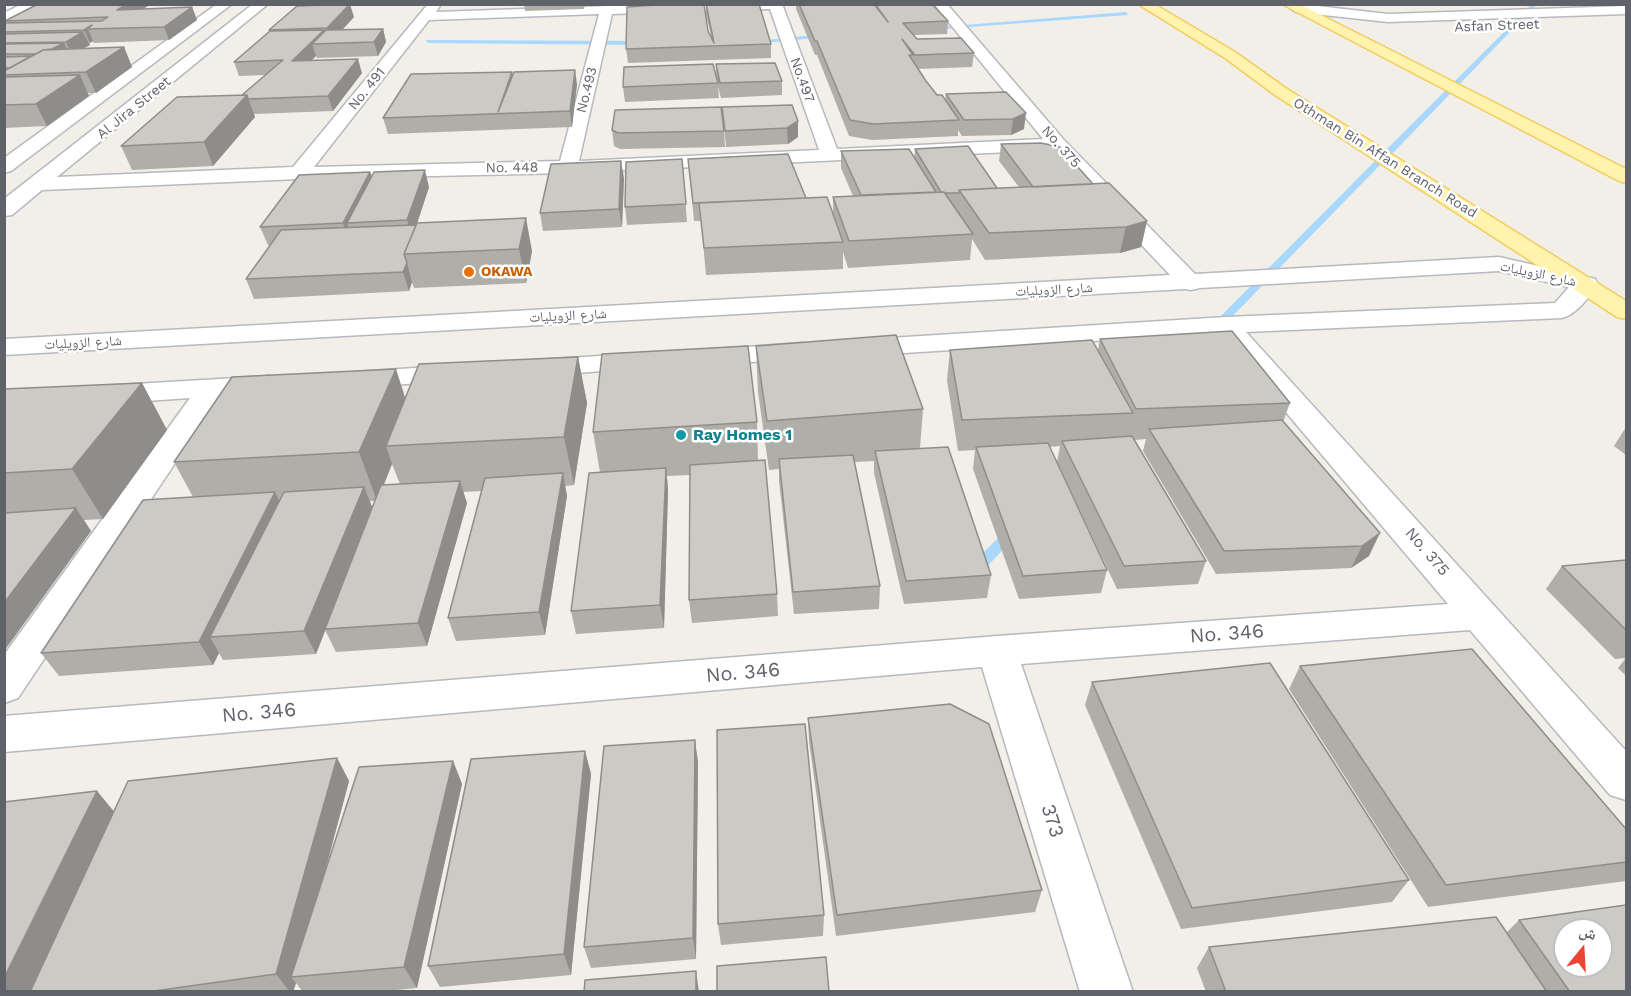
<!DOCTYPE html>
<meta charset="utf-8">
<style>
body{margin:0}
#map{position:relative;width:1631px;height:996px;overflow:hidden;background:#f1efe7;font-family:"Work Sans","Noto Naskh Arabic",sans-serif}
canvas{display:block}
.frame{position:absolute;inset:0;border:6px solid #5f6268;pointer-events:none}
.north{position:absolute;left:1553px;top:918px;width:60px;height:60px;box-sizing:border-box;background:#fff;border:2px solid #bfc0c3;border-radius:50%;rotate:18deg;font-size:16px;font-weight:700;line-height:24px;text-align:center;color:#5f6268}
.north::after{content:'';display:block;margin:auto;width:21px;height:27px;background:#eb4433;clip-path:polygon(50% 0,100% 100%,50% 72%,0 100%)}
</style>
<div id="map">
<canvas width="1631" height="996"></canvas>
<div class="frame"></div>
<div class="north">ش</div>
</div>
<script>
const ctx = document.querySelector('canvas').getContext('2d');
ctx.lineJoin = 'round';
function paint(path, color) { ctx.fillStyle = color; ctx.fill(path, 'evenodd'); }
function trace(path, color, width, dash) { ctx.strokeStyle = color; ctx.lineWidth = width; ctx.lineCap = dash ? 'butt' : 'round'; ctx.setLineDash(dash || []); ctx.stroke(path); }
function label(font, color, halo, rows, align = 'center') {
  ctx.font = font + ' "Work Sans","Noto Naskh Arabic",sans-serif'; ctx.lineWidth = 5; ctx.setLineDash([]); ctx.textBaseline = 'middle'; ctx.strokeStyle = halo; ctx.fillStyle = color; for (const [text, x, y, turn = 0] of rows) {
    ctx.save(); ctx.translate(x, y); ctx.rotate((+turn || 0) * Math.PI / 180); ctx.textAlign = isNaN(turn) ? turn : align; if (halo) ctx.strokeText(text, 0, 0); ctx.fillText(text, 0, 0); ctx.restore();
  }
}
paint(new Path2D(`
 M1532 4H1537L1392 154H1386V150Z
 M1126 12 1128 15 930 30 927 28Z
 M824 34 826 37 751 44 748 42Z
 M426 40 645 41 648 43 645 45 428 43Z
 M1376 160 1383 162 1217 332H1209V328Z
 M1011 528 1016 530 1018 533 1016 536 979 575H969L967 571 969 567 1006 530Z`), '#a9d8ff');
const minor = new Path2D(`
 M22 4H40L4 22V13Z
 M217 4H232L11 171 4 173V158Z
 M253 4H268L57 177 293 167 428 4H441L436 12 667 4H782L837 149 1043 139 934 4H947L1064 140 1195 274 1499 257 1595 279 1598 284C1589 297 1577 314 1562 318L1246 332 1626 751V800L1610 795 1470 630 1021 664 1133 992H1080L982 667 4 752V716L997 636 1448 604 1219 333 857 356 848 354 844 348 848 342 857 340 1226 317 1555 303 1569 287 1499 271 1200 288 1191 290 1185 289 4 355V339L1170 275 1052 150 568 173 299 179 42 190 12 215 4 216V199ZM770 9 819 150 579 161 612 14ZM599 14 560 161 314 167 429 20Z
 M1300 4 1388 14 1626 6V14L1388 22 1296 12 1290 8 1291 5Z
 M802 343 812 345 815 351 812 357 704 366 694 364 690 358 694 352 704 350Z
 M647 353 657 355 661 361 657 367 536 376 526 374 522 368 526 362 536 360Z
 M461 365 471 367 475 373 471 379 354 388 344 386 340 380 344 374 354 372Z
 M269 376 279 379 283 385 279 391 220 396 18 698 4 703V655L190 398 102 404 92 401 88 395 92 389 102 386Z`);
const major = new Path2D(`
 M1138 4H1154L1235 52 1287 89 1626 301V319L1617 317 1275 95 1225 58Z
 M1282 4H1299L1626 169V183L1619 181Z`);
trace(minor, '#b7b9be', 3);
trace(major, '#f3cb5f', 3);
paint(minor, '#fff');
paint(major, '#fff3ae');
paint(new Path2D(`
 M524 4H585L584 9 525 11Z
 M670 4H759L771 44V58L628 63 626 49ZM704 6H706V15L711 36 708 31Z
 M796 4H932L948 21 947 34 914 35 917 39 974 53 972 67 918 69 926 81 937 95 945 100 946 94 1006 92 1024 129 1011 135 962 136 958 130V136L872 140 849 136 817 55H815L796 9Z
 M192 7 197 20 169 40 94 43 93 41 89 43 90 45 84 48 124 47 132 67 96 93H88L89 96 47 126 4 128V23H6L5 21 144 9Z
 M354 17 342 30 383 29 386 42 378 56 317 58 316 56 311 60 362 73 333 111 254 114 255 117 213 166 132 170 121 146 242 95 265 75 239 76 234 62 270 32 269 30Z
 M716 64 782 81V95L721 98 718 87 719 98 625 102 623 87 716 77Z
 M513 74 577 84 572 127 388 134 383 118Z
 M792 105 798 137 788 144 726 147 722 107Z
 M612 130 724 131 725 147 620 149 614 146Z
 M1001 144 1093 184 1147 221 1141 247 1120 253 985 260 972 239 970 260 848 268 843 252V269L706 275 701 221H694L688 159 806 198 833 215V197L853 196 841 168V151L914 158 915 149 997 188 1019 187 999 161Z
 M682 159 687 222 627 225 625 207Z
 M370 172 372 176 429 187 417 223 532 251 526 283 414 288 412 282 409 291 254 299 246 279 270 245H268L260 227Z
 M624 178 622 227 543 231 540 213Z
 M1100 339 1290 403 1283 422 1369 556 1351 568 1216 574 1143 451 1146 439 1134 440 1206 561 1198 584 1117 589 1057 462 1060 446 1049 447 1107 570 1101 593 1019 599 973 469 975 450 958 451 947 380 950 350H1098Z
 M756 346 923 409 920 448 991 575 987 598 904 604 874 473V461L854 462 880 586 879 609 794 614 779 481V469L769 470 758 392Z
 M578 357 587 403 574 485 565 486 567 496 545 635 456 641 448 618 482 491 463 492 467 503 427 646 336 652 325 630 316 654 223 660 219 653 213 665 59 676 41 653 193 497 174 462 406 398ZM392 464 400 484 384 485ZM370 501H375L372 508Z
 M142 383 167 430 103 519 84 520 91 531 4 651V389Z
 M757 422 758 461 777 594 778 616 692 623 689 600 690 475 667 476 668 490 664 628 576 634 571 611 600 472 593 432Z
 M1626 427V455L1614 446Z
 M1626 560V676L1618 668 1626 658 1615 659 1546 589 1562 566Z
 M1300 666 1626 829V881L1428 907 1289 689Z
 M1092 682 1409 880 1392 902 1181 929 1085 705Z
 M808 718 1042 890 1035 912 836 936 809 741Z
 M585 751 591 774 571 975 440 987 428 966Z
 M337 758 349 781 324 875 453 761 462 784 417 988 376 992H303L296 983 293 992H4L97 791 114 812Z
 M698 762 696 959 591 968 584 947Z
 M824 915 823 936 721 945 718 924Z
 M1519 920 1626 992H1206L1197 968 1209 947 1507 932Z`), '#afaea9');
paint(new Path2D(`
 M126 4H151L122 23 117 10Z
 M350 4 354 17 331 42 327 28Z
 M192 7 197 20 169 40 164 27Z
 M92 25 88 29 93 41 90 43 84 30Z
 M383 29 386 42 378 56 374 42Z
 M324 30 328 43 312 44 316 56 297 75 292 61Z
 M83 32 90 45 72 55 66 42Z
 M64 43 71 57 45 53Z
 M124 47 132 67 96 93 86 72Z
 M358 59 362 73 333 111 328 96Z
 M575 70 577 84 572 127 570 111Z
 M80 75 89 96 47 126 36 104Z
 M247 95 255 117 213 166 204 142Z
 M1026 113 1024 129 1011 135 1013 119Z
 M798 121V137L788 144 787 128Z
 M621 161 624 178 622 227 619 209Z
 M425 170 429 187 412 239 407 220Z
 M370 172 376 189 347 223 351 236 349 241 343 223Z
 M526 218 532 251 526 283 519 249Z
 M1147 221 1141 247 1120 253 1126 227Z
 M407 263 412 282 409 291 403 272Z
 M578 357 587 403 574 485 564 437Z
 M396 369 411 416 386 446 392 464 377 501 359 452Z
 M142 383 167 430 103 519 72 469Z
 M666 468 668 490 664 628 660 605Z
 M563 473 567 496 545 635 539 612Z
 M460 481 467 503 427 646 418 623Z
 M364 487 373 509 316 654 304 631Z
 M275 492 286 514 210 637 219 653 213 665 199 642Z
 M76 508 91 531 4 651V603Z
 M1380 533 1369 556 1351 568 1362 546Z
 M695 740 698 762 696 959 693 938Z
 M585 751 591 774 571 975 564 954Z
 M337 758 349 781 297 976 291 977 296 983 293 992H290L276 974Z
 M453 761 462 784 417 988 404 967Z
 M97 791 116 814 33 992H4V978Z
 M696 971 699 992H696Z`), '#8f8d89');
const building = new Path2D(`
 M38 4H126L117 10 192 7 164 27 88 29 92 25 84 30 4 32V23L102 21 108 17 5 21Z
 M350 4 327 28 269 30 297 6Z
 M670 4H704L708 31 714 43 706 4H759L771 44 626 49 627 7Z
 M799 4H874L888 22 875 4H932L948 21 903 23 917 39 961 38 974 53 915 55 902 39 913 55H909L926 81 937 95H942L959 120 873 124 850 120 817 41H815Z
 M383 29 374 42 312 44 326 30Z
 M324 30 292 61 358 59 328 96 248 99 247 95H242L283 60 234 62 270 31Z
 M83 32 66 42 4 43V34Z
 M64 43 52 49 43 50 36 54H4V44Z
 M124 47 86 72 4 75V71L43 50Z
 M31 56 10 68H4V57Z
 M775 63 782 81 720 83 716 64Z
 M713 64 718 83 623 87 624 67Z
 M575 70 570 111 383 118 411 74 512 72 498 112 514 72Z
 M80 75 36 104 4 105V77Z
 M1006 92 1026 113 1013 119 964 120 946 94Z
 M247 95 204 142 121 146 177 97Z
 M792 105 798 121 787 128 725 131 722 107Z
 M721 107 724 131 618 133 612 130 615 110Z
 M1041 143 1060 147 1093 184 1033 187 1001 144Z
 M968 146 997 188 959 190V193H945L944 192H941L915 149Z
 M909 149 936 192 861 195 841 151Z
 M788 154 806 198 693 203 688 159Z
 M682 159 686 204 625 207 626 162Z
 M621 161 619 209 540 213 551 164Z
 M425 170 407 220 347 223 374 172Z
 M370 172 343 223 260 227 299 175Z
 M1109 183 1147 221 1126 227 989 233 959 190Z
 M944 192 973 234 849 241 833 197Z
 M827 197 843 242 704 248 699 203Z
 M526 218 519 249 404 254 417 223Z
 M416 225 404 254 407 263 403 272 246 279 281 230Z
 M1232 331 1290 403 1136 409 1100 339Z
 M896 335 923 409 767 421 756 346Z
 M1092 340 1133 413 962 420 950 350Z
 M748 346 757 422 593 432 602 354Z
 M578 357 564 437 386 446 419 364Z
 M396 369 359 452 174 462 232 377Z
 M142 383 72 469 4 473V389Z
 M1282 420 1380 533 1362 546 1224 551 1149 429Z
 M1132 436 1206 561 1124 566 1062 441Z
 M1048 443 1107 570 1023 576 976 447Z
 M948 447 991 575 906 581 875 451Z
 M853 455 880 586 793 592 779 459Z
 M765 460 777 594 689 600 690 465Z
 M666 468 660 605 571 611 589 473Z
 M563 473 539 612 448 618 485 478Z
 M460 481 418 623 325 629 381 485Z
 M364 487 304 631 210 637 284 492Z
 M275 492 199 642 41 653 143 500Z
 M76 508 4 603V513Z
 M1626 560V630L1562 566Z
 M1472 649 1626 829V862L1446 885 1300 666Z
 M1270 663 1409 880 1192 908 1092 682Z
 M950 704 989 724 1042 890 837 915 808 718Z
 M805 724 824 915 718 924 717 730Z
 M695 740 693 938 584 947 604 746Z
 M585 751 564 954 428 966 471 759Z
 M337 758 276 974 147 992H30L128 781Z
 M453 761 404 967 291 977 359 767Z
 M97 791 4 978V802Z
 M1626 905V992H1570L1519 920ZM1565 930H1601V966H1565Z
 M1496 917 1547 992H1226L1209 947Z
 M826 957 829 992H717V966Z
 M696 971V992H584L585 980Z`);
paint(building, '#cccac4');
trace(building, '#8f8d89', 1.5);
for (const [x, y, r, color] of [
 [469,272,6,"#e8710a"],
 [681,435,6,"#0f9aa8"]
]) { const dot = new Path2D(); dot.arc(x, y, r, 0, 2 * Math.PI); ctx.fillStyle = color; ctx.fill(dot); trace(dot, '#fff', 2); }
label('14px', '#5f6268', '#fff', [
 ["Asfan Street",1497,26,-2],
 ["No.497",802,80,70],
 ["No. 491",367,89,-51],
 ["No.493",587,90,-76],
 ["Al Jira Street",134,108,-39],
 ["No. 375",1061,147,48],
 ["Othman Bin Affan Branch Road",1385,158,32],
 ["No. 448",512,168,-1],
 ["شارع الزويليات",1538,274,12],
 ["شارع الزويليات",1054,290,-3],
 ["شارع الزويليات",568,316,-3],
 ["شارع الزويليات",83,343,-3]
]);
label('bold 14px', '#c56008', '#fff', [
 ["OKAWA",481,272]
], 'left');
label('bold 16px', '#0d838f', '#fff', [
 ["Ray Homes 1",693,435]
], 'left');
label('16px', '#5f6268', '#fff', [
 ["No. 375",1427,552,49]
]);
label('20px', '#5f6268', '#fff', [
 ["No. 346",1227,634,-4],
 ["No. 346",743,673,-5],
 ["No. 346",259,713,-5],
 ["373",1052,821,72]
]);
</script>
